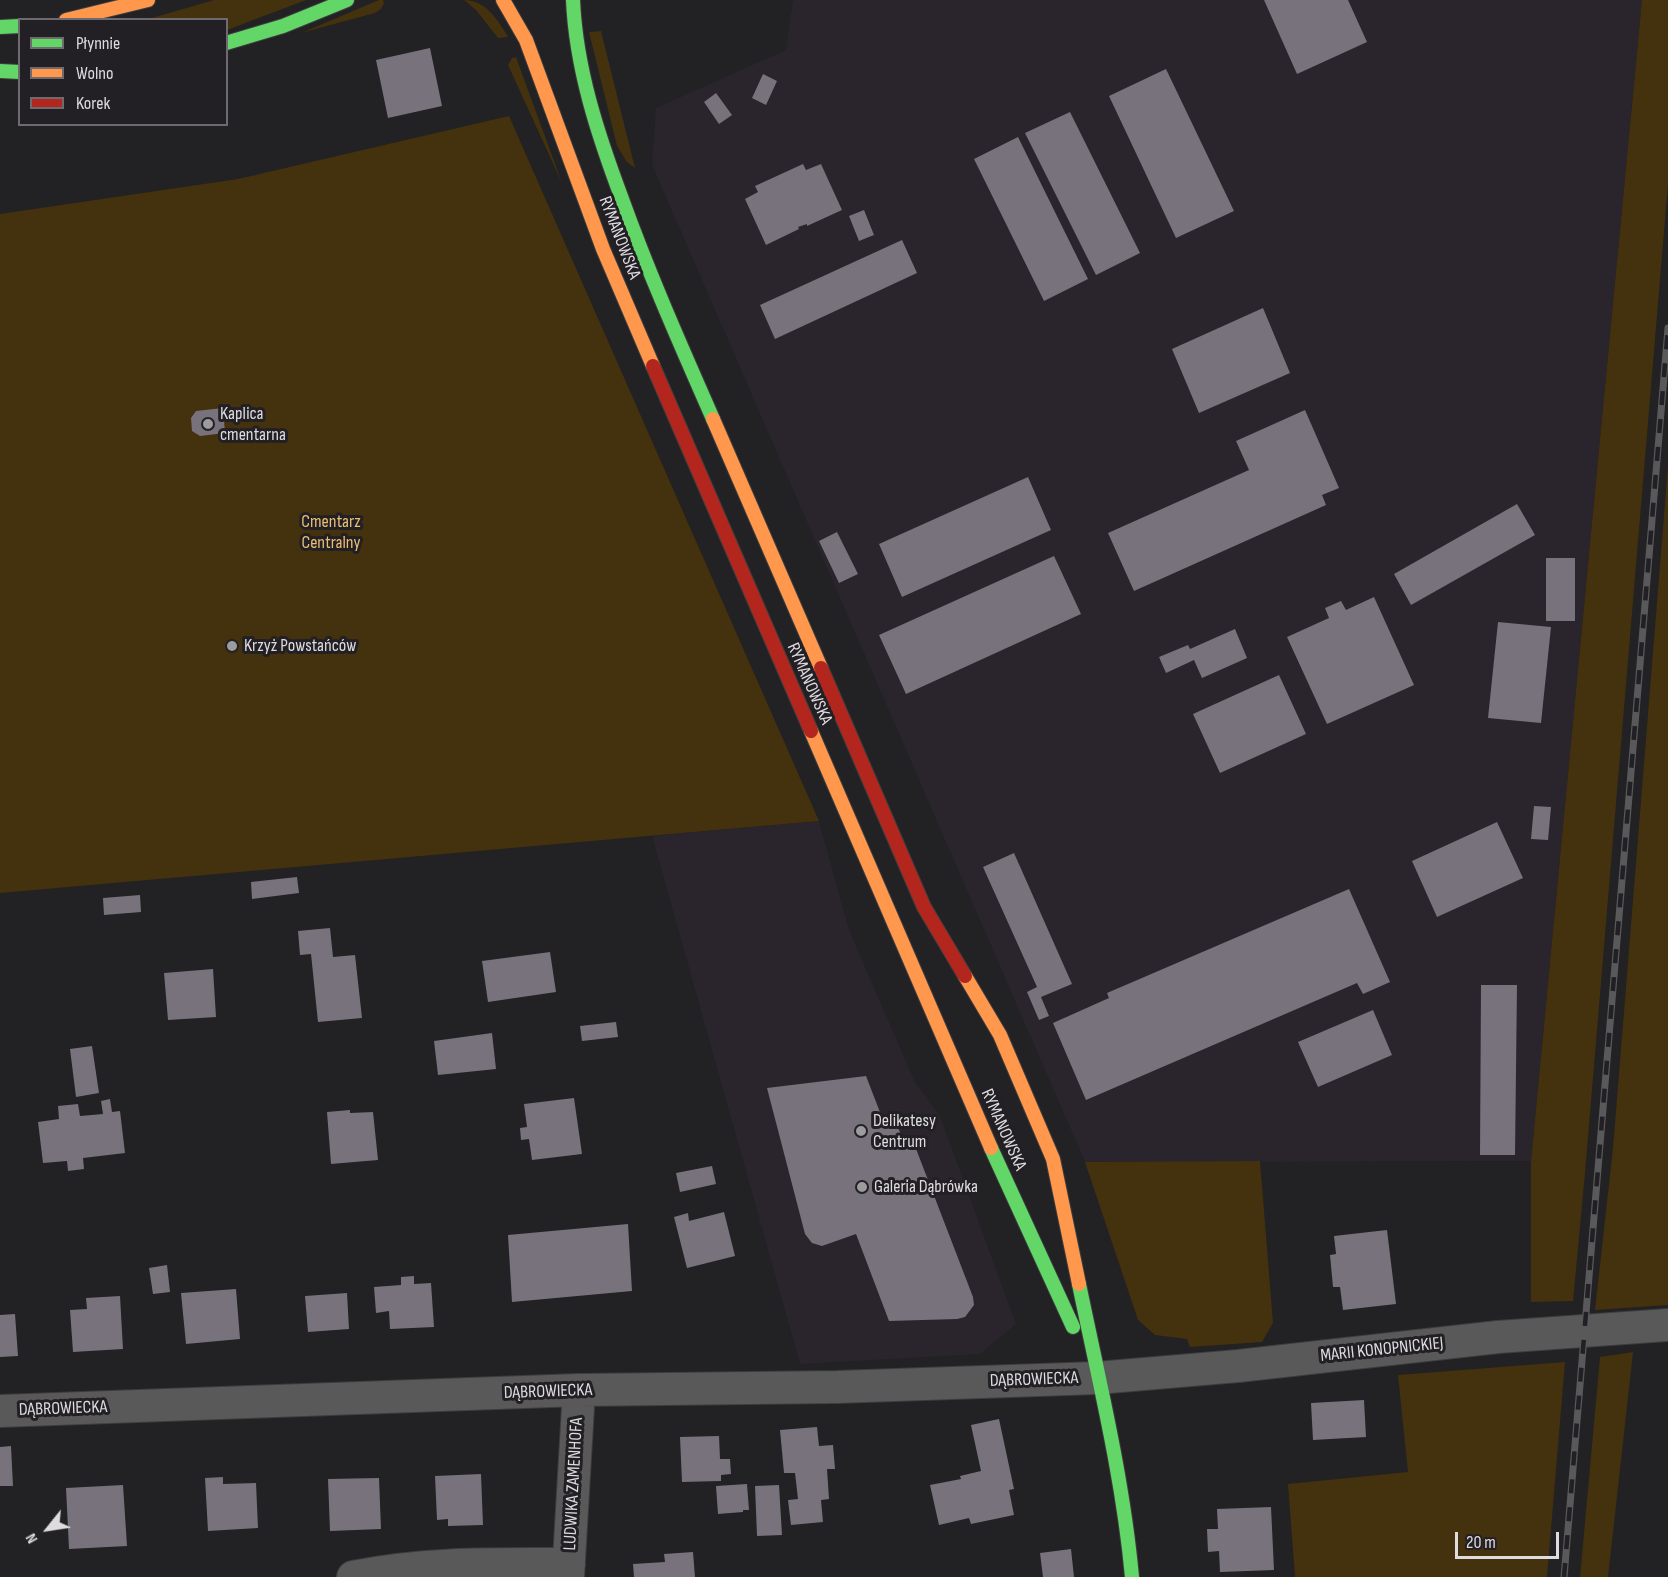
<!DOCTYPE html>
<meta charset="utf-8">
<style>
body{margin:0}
#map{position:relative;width:1668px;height:1577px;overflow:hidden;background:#222123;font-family:"Sofia Sans Condensed",sans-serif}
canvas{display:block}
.legend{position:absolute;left:18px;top:18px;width:210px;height:108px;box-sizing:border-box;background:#222024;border:2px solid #6d6b6f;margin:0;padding:8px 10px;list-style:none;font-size:18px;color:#dedcdf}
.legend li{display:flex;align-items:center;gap:12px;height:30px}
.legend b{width:30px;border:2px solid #6d6b6f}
.north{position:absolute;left:18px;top:1499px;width:60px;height:60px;-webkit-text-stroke:4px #222024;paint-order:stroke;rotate:240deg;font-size:16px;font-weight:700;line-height:24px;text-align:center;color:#dedcdf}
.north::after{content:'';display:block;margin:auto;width:21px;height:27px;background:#dedcdf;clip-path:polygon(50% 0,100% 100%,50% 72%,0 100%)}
.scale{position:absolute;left:1455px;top:1532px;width:104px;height:27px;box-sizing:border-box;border:3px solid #dedcdf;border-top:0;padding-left:8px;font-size:18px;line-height:21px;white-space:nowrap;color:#dedcdf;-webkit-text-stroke:4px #222024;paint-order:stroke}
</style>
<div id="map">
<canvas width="1668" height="1577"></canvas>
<ul class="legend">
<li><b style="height:8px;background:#63d668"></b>Płynnie</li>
<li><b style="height:8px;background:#ff974d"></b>Wolno</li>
<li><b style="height:8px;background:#b3261e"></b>Korek</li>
</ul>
<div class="north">N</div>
<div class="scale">20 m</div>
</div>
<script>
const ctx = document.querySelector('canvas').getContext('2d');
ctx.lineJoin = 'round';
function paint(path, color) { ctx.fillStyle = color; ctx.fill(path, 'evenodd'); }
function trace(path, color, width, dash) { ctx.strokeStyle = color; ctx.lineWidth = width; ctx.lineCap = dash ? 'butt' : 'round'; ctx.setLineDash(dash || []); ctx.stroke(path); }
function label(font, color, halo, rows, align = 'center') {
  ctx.font = font + ' "Sofia Sans Condensed",sans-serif'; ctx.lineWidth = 6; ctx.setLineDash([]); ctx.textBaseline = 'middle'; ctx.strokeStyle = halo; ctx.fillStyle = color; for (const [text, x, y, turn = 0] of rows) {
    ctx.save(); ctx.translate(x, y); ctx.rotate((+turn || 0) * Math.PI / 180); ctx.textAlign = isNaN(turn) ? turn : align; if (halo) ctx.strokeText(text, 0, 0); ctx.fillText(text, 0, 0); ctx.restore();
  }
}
paint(new Path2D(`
 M793 0H1642L1531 1161 1085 1162 652 165 656 108 786 50Z
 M819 821 849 930 915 1082 940 1116 1016 1324 980 1354 800 1364 652 836Z`), '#2a242d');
paint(new Path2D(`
 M214 0H306L227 30 226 20H145Z
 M379 0H383L384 3 381 9 375 13 301 33Z
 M464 0C486 0 498 20 508 37L498 38 476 10Z
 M1642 0H1668V184L1585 1173 1573 1301 1531 1302V1161Z
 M601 31 635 168 627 162 617 146 589 32Z
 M516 57 562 183 508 65 512 58Z
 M509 116 819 821 0 893V214L238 179Z
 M1668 466V1305L1595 1310 1613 1148Z
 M1260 1161 1273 1323 1262 1342 1190 1347 1187 1339 1155 1335 1138 1320 1085 1162Z
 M1633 1352 1608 1577H1580L1600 1357Z
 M1565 1362 1547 1577H1295L1288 1484 1408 1472 1398 1375Z`), '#44310e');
paint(new Path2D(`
 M1264 0H1348L1367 42 1297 74Z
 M430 48 442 106 388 118 376 60Z
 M1166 69 1234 211 1176 238 1109 96Z
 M763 74 777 81 766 105 752 98Z
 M716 93 732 115 719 124 704 102Z
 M1070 112 1140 253 1096 275 1025 133Z
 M1018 137 1088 279 1044 301 974 159Z
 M803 164 806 170 821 164 842 210 807 226V224L798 227 799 229 766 245 745 199 758 192 755 186Z
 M864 210 874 235 859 241 849 216Z
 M902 240 917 273 775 339 760 305Z
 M1263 308 1290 373 1199 413 1172 349Z
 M223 408 225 433 200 436 192 431 191 418 196 411Z
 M1305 410 1339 488 1322 495 1326 505 1134 591 1108 533 1249 470 1236 441Z
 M1028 477 1051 530 902 597 879 544Z
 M1517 504 1535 535 1411 605 1394 574Z
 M837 532 858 574 839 583 819 541Z
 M1054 556 1081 614 906 694 879 635Z
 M1546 558H1575V621H1546Z
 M1374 597 1414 685 1327 724 1287 637 1329 618 1325 608 1341 601 1346 610Z
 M1498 622 1551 627 1541 723 1488 718Z
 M1235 629 1247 658 1202 678 1194 660 1166 673 1159 657 1188 645 1190 649Z
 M1279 675 1306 734 1220 773 1193 714Z
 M1534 806 1551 807 1548 840 1531 839Z
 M1497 822 1523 878 1437 917 1412 861Z
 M1014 853 1072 984 1041 997 1049 1016 1039 1020 1027 992 1037 987 983 867Z
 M297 877 299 893 252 899 251 882Z
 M1349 889 1390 982 1363 994 1357 983 1086 1100 1053 1023 1109 998 1107 993Z
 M140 895 141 912 104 915 103 898Z
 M330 928 333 957 355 955 362 1018 318 1022 311 954 300 955 298 931Z
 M550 952 556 992 488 1002 482 961Z
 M213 969 216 1017 168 1020 164 973Z
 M1481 985H1517L1515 1155H1480Z
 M1373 1010 1392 1055 1318 1087 1298 1042Z
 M616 1022 618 1037 582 1041 580 1026Z
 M492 1033 496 1069 438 1075 434 1041Z
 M92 1046 99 1093 76 1097 70 1049Z
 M866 1076 883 1120 892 1116 906 1144 913 1141 973 1297 974 1305 965 1317 957 1319 889 1321 856 1234 822 1246 812 1243 805 1234 767 1088Z
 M574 1098 582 1154 532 1160 529 1139 521 1140 520 1128 527 1127 524 1104Z
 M110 1099 112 1112 120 1111 125 1153 83 1158 84 1169 68 1171 67 1161 43 1163 38 1122 59 1119 58 1106 78 1104 80 1116 103 1114 101 1101Z
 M350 1110V1113L373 1112 378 1160 331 1164 327 1112Z
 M712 1166 716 1184 680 1192 676 1173Z
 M724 1212 735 1256 687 1268 674 1217 688 1213 689 1221Z
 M628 1224 632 1291 512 1302 508 1235Z
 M1387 1230 1396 1304 1343 1310 1340 1287H1333L1330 1255 1336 1254 1334 1236Z
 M167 1265 170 1292 153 1294 149 1268Z
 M414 1276V1284L431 1283 434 1327 390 1329 389 1311 376 1313 374 1287 401 1285V1277Z
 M236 1289 240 1339 186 1344 181 1293Z
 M347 1293 349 1329 308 1332 305 1296Z
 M120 1296 123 1349 73 1352 70 1310 87 1309 86 1298Z
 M15 1314 18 1356 0 1357V1315Z
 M1364 1400 1366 1437 1313 1440 1311 1403Z
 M999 1419 1014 1489 1009 1490 1014 1515 971 1524 969 1518 939 1525 930 1485 961 1479 960 1476 981 1471 971 1425Z
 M817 1427 819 1446 833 1445 835 1469H827L829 1499 821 1500 823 1522 791 1525 788 1500 798 1499 795 1473H784L780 1430Z
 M719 1436 720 1459H730L731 1474 721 1475V1481L682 1482 680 1437Z
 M11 1446 13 1486H0V1447Z
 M481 1474 483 1525 448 1526V1519L437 1520 435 1476Z
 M223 1477V1484L256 1483 258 1528 208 1531 205 1478Z
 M379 1478 381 1529 330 1531 328 1479Z
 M747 1484 749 1510H743V1512L718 1514 716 1486Z
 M123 1485 127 1546 69 1549 66 1488Z
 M779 1485 782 1535 757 1536 755 1486Z
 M1271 1507 1274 1570 1220 1572 1219 1551 1208 1552 1207 1529H1218L1217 1509Z
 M1071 1549 1074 1577H1043L1040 1553Z
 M693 1552 695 1577H634L633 1564 665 1562 664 1554Z`), '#78727d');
const street = new Path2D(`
 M0 1411 579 1390 837 1387 1097 1378 1238 1366 1498 1337 1668 1325
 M353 1577C426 1562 496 1564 569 1564
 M568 1577 579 1390`);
const fast = new Path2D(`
 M573 0C576 69 598 135 622 199 649 274 681 346 713 419
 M0 27 20 26
 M226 43 283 26 347 0
 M0 71 20 72
 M991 1148 1073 1327
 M1079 1284C1099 1381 1123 1478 1132 1577`);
const slow = new Path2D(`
 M503 0 526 40 603 249 653 366
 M66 20 148 0
 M713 419 821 668
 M811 731 991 1148
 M965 976 1000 1035 1053 1159 1079 1284`);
const jam = new Path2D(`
 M653 366 811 731
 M821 668 924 907 965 976`);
trace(street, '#3d3c3e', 34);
trace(fast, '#3d3c3e', 16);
trace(slow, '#3d3c3e', 16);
trace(jam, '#3d3c3e', 16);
trace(street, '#5a595a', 32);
trace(fast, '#63d668', 14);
trace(slow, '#ff974d', 14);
trace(jam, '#b3261e', 14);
const rail = new Path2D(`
 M1564 1577 1668 328`);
trace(rail, '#59585a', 7);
trace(rail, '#222024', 4.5, [14]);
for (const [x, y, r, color] of [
 [208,424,6,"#9c9b9d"],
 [232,646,6,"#9c9b9d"],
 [861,1131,6,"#9c9b9d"],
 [862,1187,6,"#9c9b9d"]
]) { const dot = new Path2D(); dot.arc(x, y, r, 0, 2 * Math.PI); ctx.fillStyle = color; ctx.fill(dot); trace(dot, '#222024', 2); }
label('18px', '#dedcdf', '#222024', [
 ["RYMANOWSKA",619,238,69],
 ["RYMANOWSKA",809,684,66],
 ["RYMANOWSKA",1003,1130,66],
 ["MARII KONOPNICKIEJ",1382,1350,-6],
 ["DĄBROWIECKA",1034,1380,-2],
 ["DĄBROWIECKA",548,1392,-2],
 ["DĄBROWIECKA",63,1409,-2],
 ["LUDWIKA ZAMENHOFA",574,1484,-87]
]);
label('18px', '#dedcdf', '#222024', [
 ["Kaplica",220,414],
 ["cmentarna",220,435],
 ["Krzyż Powstańców",244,646],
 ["Delikatesy",873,1121],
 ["Centrum",873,1142],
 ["Galeria Dąbrówka",874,1187]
], 'left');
label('18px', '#ebbf72', '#222024', [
 ["Cmentarz",331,522],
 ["Centralny",331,543]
]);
</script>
